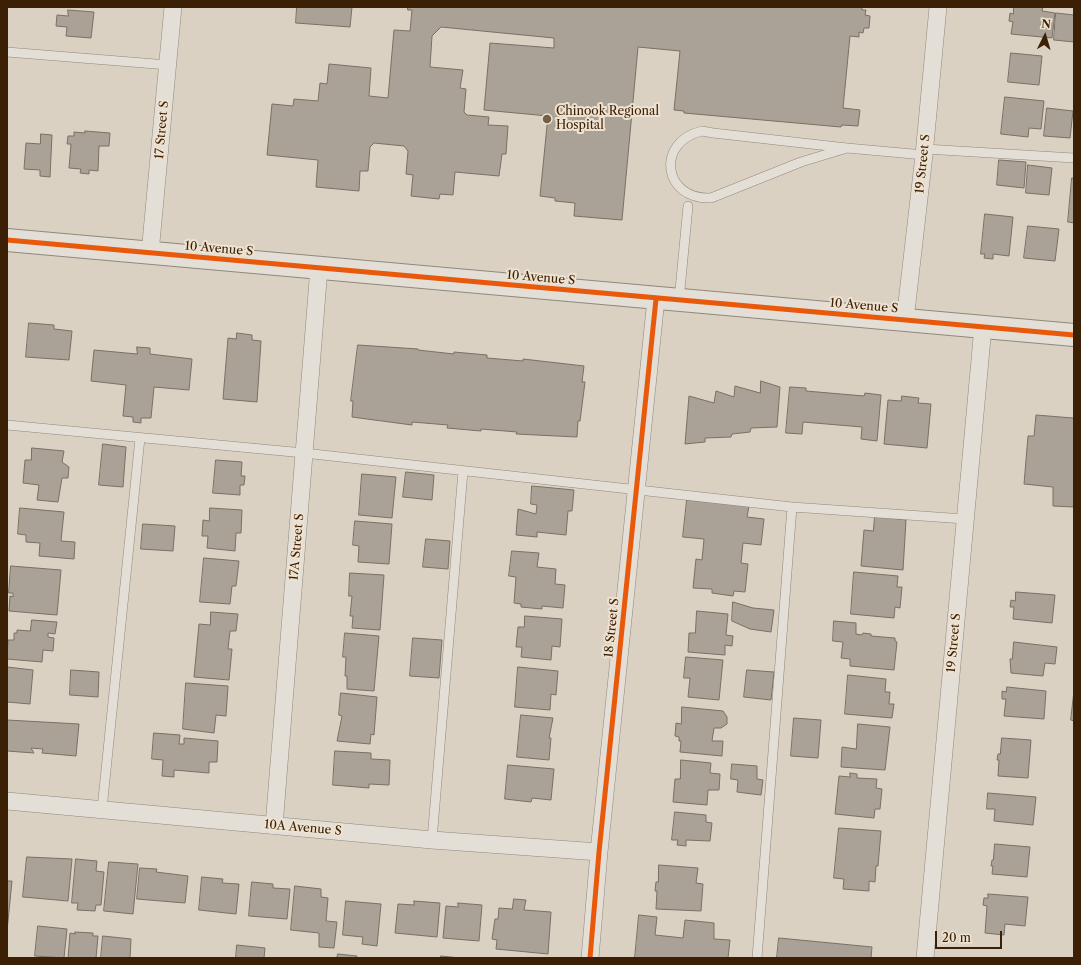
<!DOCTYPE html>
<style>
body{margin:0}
#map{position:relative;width:1081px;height:965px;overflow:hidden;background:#dad1c2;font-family:"Libre Caslon Text",serif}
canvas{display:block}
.frame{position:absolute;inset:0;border:8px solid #3c2006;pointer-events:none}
.north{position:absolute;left:1025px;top:16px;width:40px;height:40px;-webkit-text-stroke:3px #eee2d1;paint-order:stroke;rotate:5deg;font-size:11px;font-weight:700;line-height:16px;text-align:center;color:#3c2006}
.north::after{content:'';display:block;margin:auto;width:14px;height:18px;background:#3c2006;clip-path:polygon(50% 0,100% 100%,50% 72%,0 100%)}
.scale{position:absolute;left:935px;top:931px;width:67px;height:18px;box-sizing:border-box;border:2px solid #3c2006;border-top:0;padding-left:5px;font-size:12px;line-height:14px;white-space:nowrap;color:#3c2006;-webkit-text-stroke:3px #eee2d1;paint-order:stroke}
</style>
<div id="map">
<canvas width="1081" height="965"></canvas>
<div class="frame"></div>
<div class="north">N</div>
<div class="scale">20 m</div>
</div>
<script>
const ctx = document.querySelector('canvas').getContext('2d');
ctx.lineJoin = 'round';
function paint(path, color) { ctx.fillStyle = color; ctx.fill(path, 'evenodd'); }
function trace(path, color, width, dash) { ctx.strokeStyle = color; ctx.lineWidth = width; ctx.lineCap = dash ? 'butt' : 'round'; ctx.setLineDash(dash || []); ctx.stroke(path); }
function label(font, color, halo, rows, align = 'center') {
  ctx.font = font + ' "Libre Caslon Text",serif'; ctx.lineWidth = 4; ctx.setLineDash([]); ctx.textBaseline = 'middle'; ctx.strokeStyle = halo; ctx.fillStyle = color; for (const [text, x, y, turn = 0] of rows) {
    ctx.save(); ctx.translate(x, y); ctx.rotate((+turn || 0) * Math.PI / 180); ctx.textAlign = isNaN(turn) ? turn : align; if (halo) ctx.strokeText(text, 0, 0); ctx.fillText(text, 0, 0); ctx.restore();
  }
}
const building = new Path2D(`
 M297 7H352L350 27 296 23Z
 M408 7H862V10H866L865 15 870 16 869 28H864L863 33 859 32V37L850 36 843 108 860 110 858 126 842 125 841 127 684 113V111L674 110 680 51 638 47 622 220 574 216 575 203 555 201V198L540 196 548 116 484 110 490 43 554 48V38L441 27 432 36 430 67 463 70 460 88 466 89 464 112 467 115 489 117 488 125 508 126 506 154H502L499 176 455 172 453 195 440 194 439 199 411 196 413 175 406 174 408 151 404 146 374 143 370 147 368 171H360L359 191 316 187 318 160 267 155 272 104 293 106 294 99 318 101 320 83 327 84 329 64 371 68 369 96 388 98 394 30 410 31 412 10H408Z
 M1014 7H1043L1042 11 1055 13 1052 38 1011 34 1013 22 1009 21 1010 13 1013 14Z
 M68 10 94 12 91 38 66 36 67 27 56 26 57 15 68 16Z
 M1056 13 1074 15V42L1054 40Z
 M1011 53 1042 56 1039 85 1008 82Z
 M1005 97 1044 101 1041 129 1029 128 1028 137 1001 134Z
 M1047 108 1073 111 1070 138 1044 136Z
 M85 131 110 133 109 146H99L98 171 89 170V174L80 173 81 169 69 168 71 144H67L68 136H74V132L85 133Z
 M41 134 52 135 50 177 40 176V170L24 169 26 143 40 144Z
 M999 160 1026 162 1024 188 997 185Z
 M1028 165 1052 168 1049 195 1026 193Z
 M1072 178H1074V223L1068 222Z
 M985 214 1013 217 1009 256 993 254V259L984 258 985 254H981Z
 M1028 226 1059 229 1055 261 1024 258Z
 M29 323 54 325V329L72 331 69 360 26 357Z
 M237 333 252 335V340L261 341 257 402 223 399 228 338 236 339Z
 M358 345 418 349V350L454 354V352L487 355V358L523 361V359L584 366 582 382H585L580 421H578L577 437 516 434 517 432 481 429V431L447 428 448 425 412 422V425L352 417 353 401H351Z
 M137 347 150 348V354L192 359 189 390 154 387 151 418H141V423L133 422V417L123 416 126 385 91 381 94 350 137 354Z
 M761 381 780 387 777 427 751 428 750 432 732 434 731 437 705 438V442L685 444 689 396 714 403 716 391 734 397 735 386 760 393Z
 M790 387 806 388V391L864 396 865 393 881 395 877 441 861 439 862 427 803 422 802 434 786 433Z
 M902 396 919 398 918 403 931 404 927 448 884 444 888 400 901 401Z
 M1074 413V507L1053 506V487L1024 484 1028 436H1034L1036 415 1073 418Z
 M103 444 126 447 123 487 99 485Z
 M32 448 64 451 62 462 69 467 68 478H62L58 502 37 500 39 485 23 483 25 460H31Z
 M216 460 242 462 241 476H245L244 485H240V495L213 493Z
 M406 472 434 475 432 500 403 497Z
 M362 474 396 477 392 518 359 515Z
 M532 486 574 490 572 511H568L566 535 537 532V537L516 535 518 509 536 514 537 505 531 504Z
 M687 500 749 506 747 517 764 519 761 545 743 543 741 563 748 564 745 592 734 591 733 596 712 593V589L693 588 696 559 702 560 704 539 683 537Z
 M20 508 64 512 61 541 75 542 74 559 39 556 40 543 26 542V535L18 534Z
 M210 508 242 510 241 533H236L235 551 207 548 208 536H202L203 520 209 521Z
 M875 516 906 520 903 570 861 566 864 530 873 531Z
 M355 521 392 524 389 564 358 562 359 546 353 545Z
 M143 524 175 526 173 551 141 549Z
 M426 539 450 541 448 569 423 567Z
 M512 551 539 553 537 567 556 569 555 584 565 585 563 608 542 606V609L521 607V604L514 603 516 577 509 576Z
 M204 558 239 561 236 586H232L230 604 200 602Z
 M11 566 61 570 57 615 9 611 10 596 13 597V593H9Z
 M854 572 898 576 897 587H902L900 608 895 607 894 618 851 614Z
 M350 573 384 575 380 630 352 628 353 616H350L352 596H349Z
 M1016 592 1055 595 1052 623 1013 619 1014 607H1010L1011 600 1015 601Z
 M733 602 753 608 774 610 771 632 750 629 732 621Z
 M697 611 728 614 726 635 733 636 732 646 725 645V655L688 652 689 633H695Z
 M211 612 238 614 236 631H230L228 649H232L229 680 194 677 199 624 210 625Z
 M525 616 562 619 560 647 552 646 551 660 521 657 522 647H516L518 627H524Z
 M32 620 57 622 55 634 48 633V637L54 638 53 651 43 650 42 662 7 659 8 640H14V633H17V630L30 631Z
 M834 621 856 623V634L862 635 863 633 871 634V636L895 638V641L897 642 894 670 850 666V659L841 658 843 642 833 641Z
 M345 633 379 636 374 691 347 689V676H345L346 657H343Z
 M413 638 442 640 439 678 410 676Z
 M1014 642 1057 647 1055 664 1045 663 1043 676 1011 673 1010 659H1012Z
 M686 657 723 660 719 700 688 697 690 678H684Z
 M7 667 33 670 30 704 7 702Z
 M518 667 558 671 556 695 551 694 550 710 515 707Z
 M71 670 99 672 98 697 70 695Z
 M747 670 774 672 771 700 744 697Z
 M848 675 886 679 885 692H890L889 704H894L892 718 845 714Z
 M186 683 228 686 226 716 216 715 214 733 183 729Z
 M1007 687 1046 691 1044 719 1004 716 1006 699H1002V691L1006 692Z
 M1074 691V721L1071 720Z
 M341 693 377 697 374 735 371 734 370 744 337 741 342 716 339 715Z
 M682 707 723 711 727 717V724L721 728H714L712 741H723L722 756 680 752 681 741H679V737L675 736 676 723 681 724Z
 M521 715 553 718 549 738H551L549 760 517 757Z
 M794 718 821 720 818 758 791 756Z
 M7 720 79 724 76 756 42 753 43 749 31 748 34 753 7 751Z
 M858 724 890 727 885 770 841 767 842 747 856 749Z
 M154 733 180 735 179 744H184V738L218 741 217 762H209V773L174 770V777L162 776 163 760 152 759Z
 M1002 738 1031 740 1028 778 998 776 999 760H997L998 754H1000Z
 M335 751 371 753V759L390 760 389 785 369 784V788L333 785Z
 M681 760 711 763 710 773 720 774 719 790H708L707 805 673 802 675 779H680Z
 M732 764 757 766V779L763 780 761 795 737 792 738 780 731 779Z
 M508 765 554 769 551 800 532 798 531 802 505 799Z
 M850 773 857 774V778L877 779 876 788 882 789 880 809H875L874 818 835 814 839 776 850 777Z
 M988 793 1036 797 1033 825 994 821 995 809H987Z
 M675 812 706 815V822L712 823 710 841 686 840V846L677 845 678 840H672Z
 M839 828 881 831 878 866H876L875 882 869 881V891L843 889 844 879 834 878Z
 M995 844 1030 847 1027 877 992 874 993 866H991L992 860H993Z
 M27 857 72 859 68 901 23 897Z
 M76 859 97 861 96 871 104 872 101 905H96L95 911 77 910 78 903H72Z
 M109 862 138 864 133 914 104 911Z
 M659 865 698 868 696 883 703 884 701 911 656 909 657 891H655L656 882H658Z
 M140 868 157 869 156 872 188 876 185 903 137 899Z
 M202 877 223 879 222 883 239 884 236 914 199 910Z
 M7 881H12L7 931Z
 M252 882 273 884V888L290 889 287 919 249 916Z
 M295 886 321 889V897L328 898 326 921 337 922 334 948 319 947V933L291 930Z
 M988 894 1028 897 1025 926 1005 924 1004 935 985 933 987 906 983 905 984 898H988Z
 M514 899 526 900 524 910 551 912 548 954 496 949 497 940 492 939 495 919H498L499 908 512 909Z
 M346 901 381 904 377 946 362 944 363 937 343 935Z
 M414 901 440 903 437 937 395 933 398 904 414 905Z
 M458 903 482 905 479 941 443 938 446 906 458 907Z
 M639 915 657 917 655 935 683 938 685 920 714 923V939L730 940 728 958H635Z
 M38 926 67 929 64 958 35 956Z
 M75 932 93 933V936H98L96 958H68L70 933 75 934Z
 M103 936 131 939 130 958H101Z
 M779 938 872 947 871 958H777Z
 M237 945 265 948 264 958H236Z
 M338 954 357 956 356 958H337Z
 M441 956 460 958H441Z`);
paint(building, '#aba297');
trace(building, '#797064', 1);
const service = new Path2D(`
 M7 52 168 65
 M702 131 713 133 847 148 801 162 711 198C663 200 655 142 702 131Z
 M847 148 924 155
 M925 149 1074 158
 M679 300 688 206
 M7 425 304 453 792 507 965 519
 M102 809 140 438
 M432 840 463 471
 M757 958 792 507`);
const minor = new Path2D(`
 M150 253 173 7
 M905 320 924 155 938 7
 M7 801 432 840 599 852
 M274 826 319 268
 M590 958 599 852 656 299
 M925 958 983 327`);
const tertiary = new Path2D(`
 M7 240 1074 335`);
trace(service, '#91887c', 10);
trace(minor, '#91887c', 18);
trace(tertiary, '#91887c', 24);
trace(service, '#e3ded6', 9);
trace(minor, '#e3ded6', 17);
trace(tertiary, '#e3ded6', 22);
trace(new Path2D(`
 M7 240 1074 335
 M590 958 599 852 656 299`), '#e8590c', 5);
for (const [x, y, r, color] of [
 [547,119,5,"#735e48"]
]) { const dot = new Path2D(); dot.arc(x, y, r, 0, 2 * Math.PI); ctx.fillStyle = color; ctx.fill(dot); trace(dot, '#eee2d1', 1.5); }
label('12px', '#3c2006', '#eee2d1', [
 ["Chinook Regional",556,112],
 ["Hospital",556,126]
], 'left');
label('12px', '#3c2006', '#eee2d1', [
 ["17 Street S",162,130,-85],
 ["19 Street S",923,164,-84],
 ["10 Avenue S",219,249,5],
 ["10 Avenue S",541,278,5],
 ["10 Avenue S",864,306,5],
 ["17A Street S",297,547,-85],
 ["18 Street S",612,628,-84],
 ["19 Street S",954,643,-85],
 ["10A Avenue S",303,828,5]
]);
</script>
